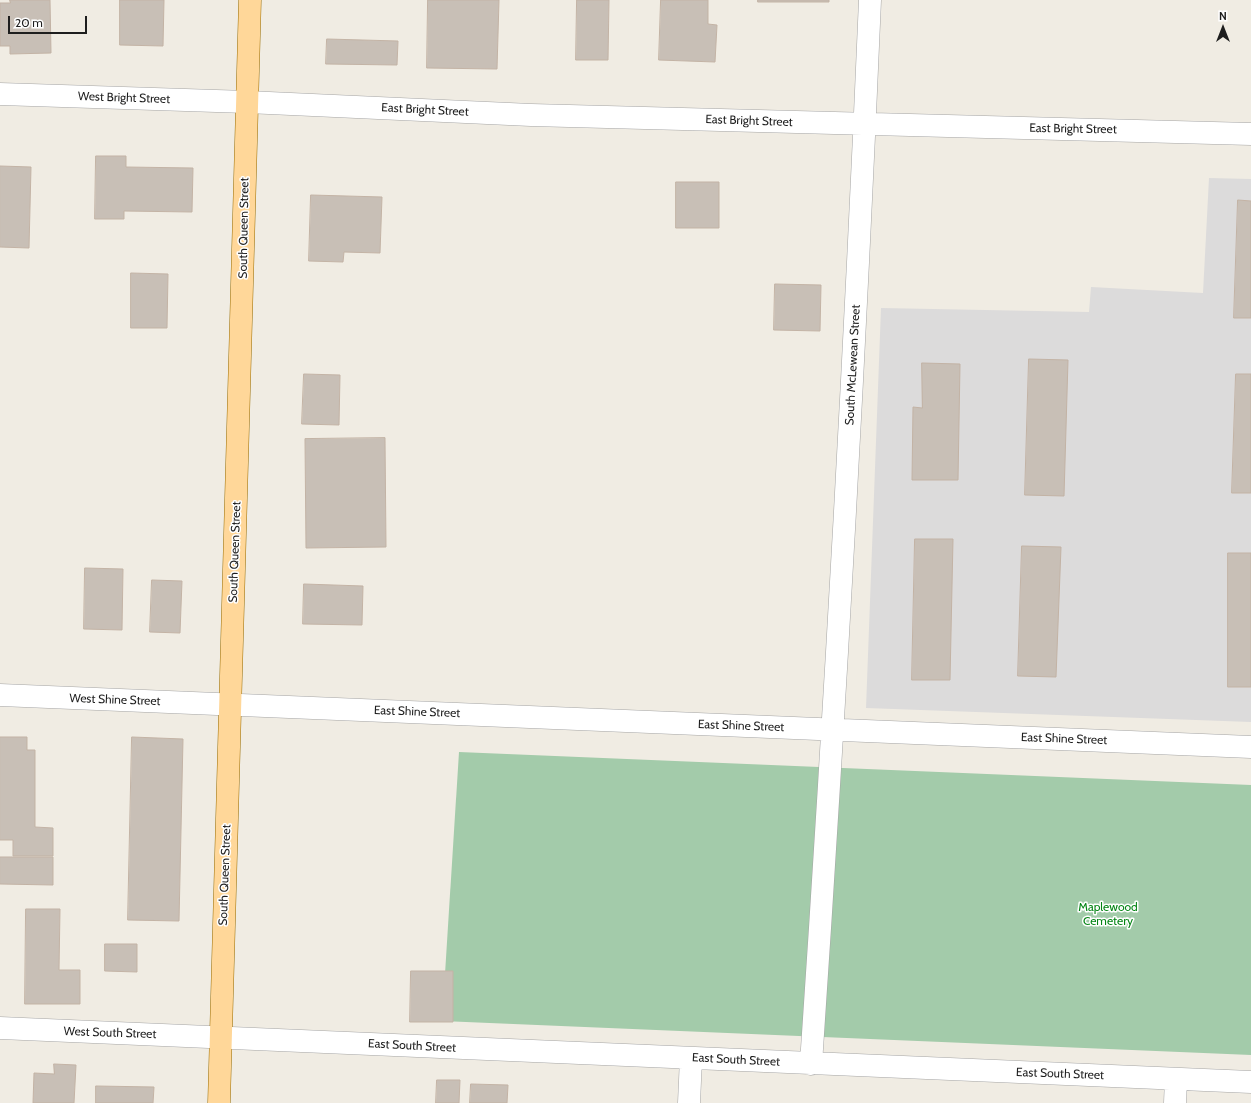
<!DOCTYPE html>
<style>
body{margin:0}
#map{position:relative;width:1251px;height:1103px;overflow:hidden;background:#f0ece3;font-family:Cabin,sans-serif}
canvas{display:block}
.north{position:absolute;left:1203px;top:8px;width:40px;height:40px;-webkit-text-stroke:3px #fff;paint-order:stroke;rotate:0deg;font-size:11px;font-weight:700;line-height:16px;text-align:center;color:#1e1e1e}
.north::after{content:'';display:block;margin:auto;width:14px;height:18px;background:#1e1e1e;clip-path:polygon(50% 0,100% 100%,50% 72%,0 100%)}
.scale{position:absolute;left:8px;top:16px;width:79px;height:18px;box-sizing:border-box;border:2px solid #1e1e1e;border-top:0;padding-left:5px;font-size:12px;line-height:14px;white-space:nowrap;color:#1e1e1e;-webkit-text-stroke:3px #fff;paint-order:stroke}
</style>
<div id="map">
<canvas width="1251" height="1103"></canvas>
<div class="north">N</div>
<div class="scale">20 m</div>
</div>
<script>
const ctx = document.querySelector('canvas').getContext('2d');
ctx.lineJoin = 'round';
function paint(path, color) { ctx.fillStyle = color; ctx.fill(path, 'evenodd'); }
function trace(path, color, width, dash) { ctx.strokeStyle = color; ctx.lineWidth = width; ctx.lineCap = dash ? 'butt' : 'round'; ctx.setLineDash(dash || []); ctx.stroke(path); }
function label(font, color, halo, rows, align = 'center') {
  ctx.font = font + ' Cabin,sans-serif'; ctx.lineWidth = 3; ctx.setLineDash([]); ctx.textBaseline = 'middle'; ctx.strokeStyle = halo; ctx.fillStyle = color; for (const [text, x, y, turn = 0] of rows) {
    ctx.save(); ctx.translate(x, y); ctx.rotate((+turn || 0) * Math.PI / 180); ctx.textAlign = isNaN(turn) ? turn : align; if (halo) ctx.strokeText(text, 0, 0); ctx.fillText(text, 0, 0); ctx.restore();
  }
}
paint(new Path2D(`
 M1209 178 1251 179V722L866 708 881 308 1089 312 1091 287 1203 293Z`), '#dcdbdb');
paint(new Path2D(`
 M459 752 1251 785V1055L442 1021Z`), '#a3cbaa');
const building = new Path2D(`
 M10 0H50L51 53 10 54V46H0V3H10Z
 M120 0H164L163 46 120 45Z
 M428 0H499L497 69 427 68Z
 M577 0H609L608 60H576Z
 M661 0H708V24L717 25 715 62 659 60Z
 M758 0H829V2H758Z
 M327 39 398 41 397 65 326 64Z
 M96 156H126V167L193 168 192 212 124 211V219H95Z
 M0 166 31 167 29 248 0 247Z
 M676 182H719V228H676Z
 M311 195 382 197 380 253 344 252 343 262 309 261Z
 M1238 200 1251 201V318H1234Z
 M131 273 168 274 167 328H131Z
 M775 284 821 285 820 331 774 330Z
 M1029 359 1068 360 1064 496 1025 495Z
 M922 363 960 364 958 480H912L913 407 922 408Z
 M304 374 340 375 339 425 302 424Z
 M1236 374H1251V493H1232Z
 M385 438 386 547 306 548 305 439Z
 M915 539H953L950 680H912Z
 M1022 546 1061 547 1056 677 1018 676Z
 M1228 553H1251V687H1228Z
 M85 568 123 569 122 630 84 629Z
 M152 580 182 581 180 633 150 632Z
 M304 584 363 586 362 625 303 624Z
 M0 737H27V750H35V827L53 828V856H13V840H0Z
 M132 737 183 739 179 921 128 920Z
 M0 857H53V885L0 884Z
 M26 909H60L59 970H80V1004H25Z
 M105 944H137V972L105 971Z
 M411 971H453V1022H410Z
 M54 1064 76 1065 74 1103H33L34 1073 54 1074Z
 M437 1080H460L459 1103H436Z
 M471 1084 508 1085 507 1103H470Z
 M96 1086 154 1087 153 1103H96Z`);
paint(building, '#c8bfb6');
trace(building, '#c3b3a5', 1);
const minor = new Path2D(`
 M0 94 247 102 531 115 1251 134
 M0 695 1251 747
 M0 1028 1251 1082
 M811 1064C835 709 855 355 870 0
 M689 1103 691 1058
 M1175 1103 1176 1079`);
const major = new Path2D(`
 M219 1103 250 0`);
trace(minor, '#a5a5a5', 23);
trace(major, '#986c00', 23);
trace(minor, '#fff', 22);
trace(major, '#ffd799', 22);
label('12px', '#1e1e1e', '#fff', [
 ["West Bright Street",124,98,2],
 ["East Bright Street",425,110,3],
 ["East Bright Street",749,121,2],
 ["East Bright Street",1073,129,1],
 ["South Queen Street",244,228,-89],
 ["South McLewean Street",853,365,-87],
 ["South Queen Street",235,552,-88],
 ["West Shine Street",115,700,2],
 ["East Shine Street",417,712,2],
 ["East Shine Street",741,726,2],
 ["East Shine Street",1064,739,2],
 ["South Queen Street",225,875,-88],
 ["West South Street",110,1033,2],
 ["East South Street",412,1046,3],
 ["East South Street",736,1060,3],
 ["East South Street",1060,1074,2]
]);
label('12px', '#038514', '#fff', [
 ["Maplewood",1108,907],
 ["Cemetery",1108,921]
]);
</script>
